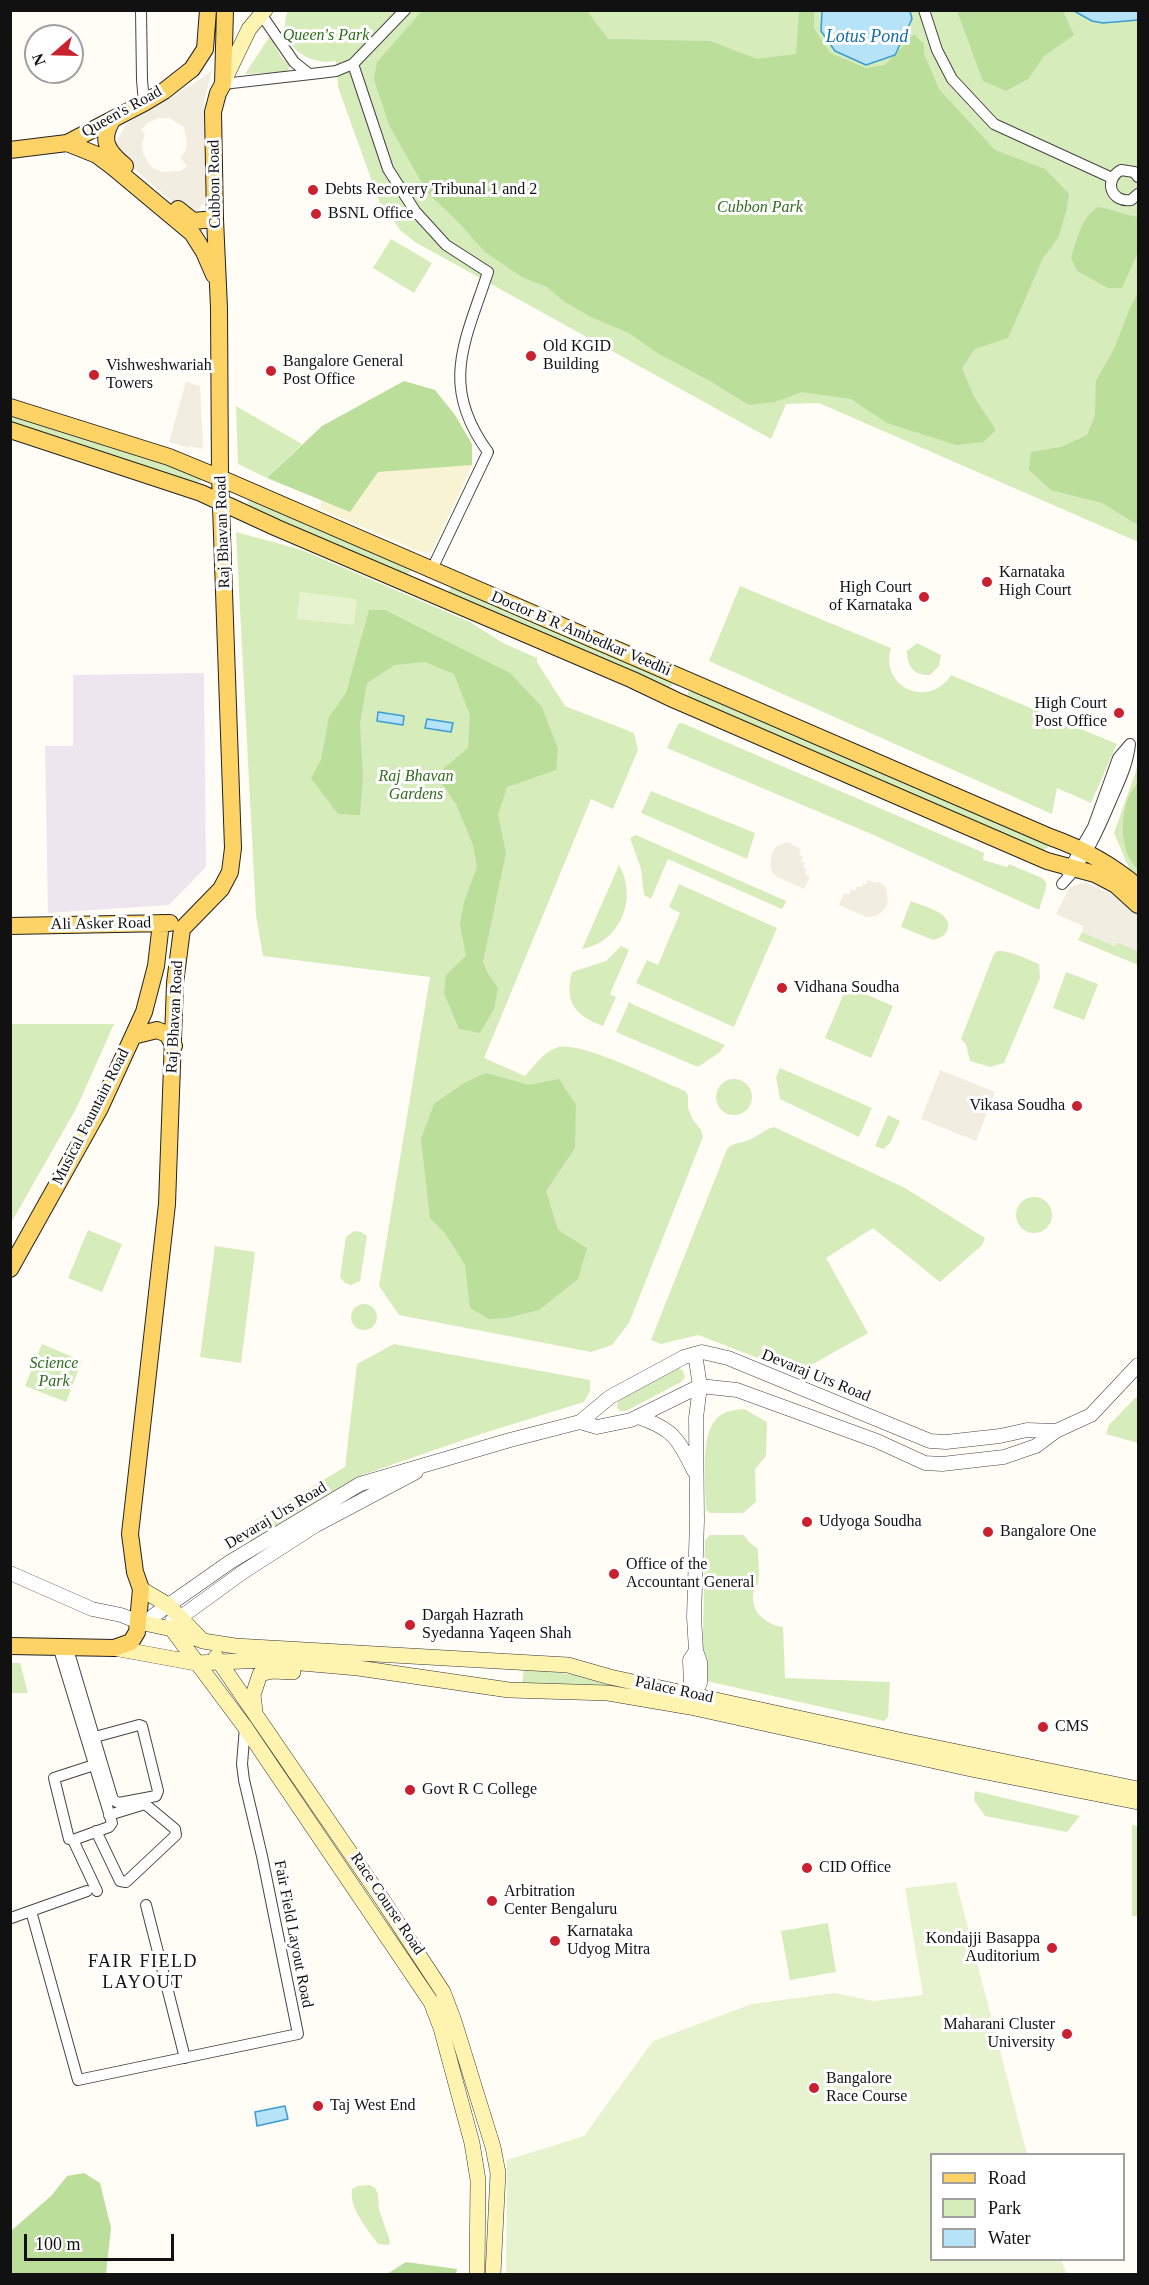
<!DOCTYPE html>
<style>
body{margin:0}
#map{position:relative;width:1149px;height:2285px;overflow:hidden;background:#fffdf5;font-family:Georgia,serif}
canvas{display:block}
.frame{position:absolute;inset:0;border:12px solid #111;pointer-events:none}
.legend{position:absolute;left:930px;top:2153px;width:195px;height:108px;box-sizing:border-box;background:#fff;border:2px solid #a0a0a0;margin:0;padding:8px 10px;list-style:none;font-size:18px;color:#111}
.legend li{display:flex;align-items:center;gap:12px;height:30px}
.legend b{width:30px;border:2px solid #a0a0a0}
.north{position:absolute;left:24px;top:24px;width:60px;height:60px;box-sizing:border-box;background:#fff;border:2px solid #a0a0a0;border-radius:50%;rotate:250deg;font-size:16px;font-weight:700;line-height:24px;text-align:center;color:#111}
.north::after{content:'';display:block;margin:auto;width:21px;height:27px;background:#c9212f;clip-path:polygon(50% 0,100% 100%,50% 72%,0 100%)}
.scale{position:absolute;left:24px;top:2234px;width:150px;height:27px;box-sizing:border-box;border:3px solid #111;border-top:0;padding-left:8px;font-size:18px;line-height:21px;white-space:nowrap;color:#111;-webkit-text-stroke:4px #fff;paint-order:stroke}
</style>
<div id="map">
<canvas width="1149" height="2285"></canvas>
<div class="frame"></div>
<ul class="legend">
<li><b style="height:8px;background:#fdd366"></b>Road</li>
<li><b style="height:16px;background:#d7ecbb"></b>Park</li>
<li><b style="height:16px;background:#b7e3f9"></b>Water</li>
</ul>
<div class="north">N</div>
<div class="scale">100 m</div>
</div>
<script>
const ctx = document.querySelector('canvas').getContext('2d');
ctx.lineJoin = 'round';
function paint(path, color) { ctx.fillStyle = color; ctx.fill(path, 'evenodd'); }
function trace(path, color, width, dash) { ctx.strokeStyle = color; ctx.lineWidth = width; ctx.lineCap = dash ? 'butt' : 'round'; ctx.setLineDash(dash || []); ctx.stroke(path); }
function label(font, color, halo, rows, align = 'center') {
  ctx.font = font + ' Georgia,serif'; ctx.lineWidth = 6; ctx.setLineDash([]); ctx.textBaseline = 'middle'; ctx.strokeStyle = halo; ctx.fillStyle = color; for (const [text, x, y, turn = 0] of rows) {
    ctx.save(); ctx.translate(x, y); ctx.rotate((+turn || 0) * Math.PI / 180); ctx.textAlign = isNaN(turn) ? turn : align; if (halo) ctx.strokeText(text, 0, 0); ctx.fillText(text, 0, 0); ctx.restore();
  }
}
paint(new Path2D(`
 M204 673 206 867 169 905 48 913 45 746H73V675Z`), '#eee6ef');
paint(new Path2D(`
 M454 432 472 465 432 552H421L320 509 331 445Z`), '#f7f3d3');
paint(new Path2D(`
 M288 10 1138 11V542L819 403 786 404 771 439 415 242 401 231 379 201 338 87 336 61C306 66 275 43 288 10Z
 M270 36 281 57 290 65 288 72 245 74Z
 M391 239 432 263 414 293 373 268Z
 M236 406 302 444 267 478 238 464Z
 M11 414 199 474 202 480 196 483 11 424Z
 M249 500 409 567 411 571 406 575 250 507 248 503Z
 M236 532 302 550 470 622 503 643 537 658V662L565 706 634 733 638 750 613 809 591 799 484 1058 525 1076C534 1066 545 1050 559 1047 583 1042 658 1080 685 1091L688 1095V1108L693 1120 701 1130 703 1137 629 1323 612 1345 591 1352 399 1315 379 1286 430 977 263 956 256 915Z
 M740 586 891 648C879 687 929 710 951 675L1117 744 1091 803 1057 788 1052 814 709 661Z
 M451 587 672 681V686L668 688 448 593Z
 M917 643 941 655 939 666 930 675C914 676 907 666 907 651Z
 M693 691 1046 842 1048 848 1042 850 691 699 688 696V692Z
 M682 723 984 853 983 860 1007 867 1009 864 1042 878 1046 882V888L1039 910 869 833 667 748 678 724Z
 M1138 765V880L1132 875 1114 833Z
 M651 791 755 833 747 859 641 813Z
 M636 835 786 901V902L782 909 668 859 651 899 644 895 641 869 631 841V837Z
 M619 865C638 898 621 942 582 949Z
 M679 884 777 928 734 1027 636 983 647 960 658 965 680 913 669 907Z
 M911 901C922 906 952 912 948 928 946 936 940 938 933 940L901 927Z
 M1082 932 1115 946 1117 942 1138 951V965L1078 940Z
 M621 946 629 950 610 994 616 997 603 1026C575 1016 564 1002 572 972L606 961Z
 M997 951C1011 950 1026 959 1039 964L1040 978 1004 1063 990 1067 970 1061 966 1044 961 1039 993 956Z
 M1066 972 1098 984 1084 1020 1053 1008Z
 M847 986 893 1006 871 1058 825 1038Z
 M629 1002 632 1004 725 1045 720 1052 698 1067 616 1032Z
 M11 1024H114L77 1107 11 1223Z
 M780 1068 872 1108 859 1137 780 1099 776 1077Z
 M716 1097a18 18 0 1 1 36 0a18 18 0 1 1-36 0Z
 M888 1115 900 1121 890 1143 883 1149 875 1146Z
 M774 1127 905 1188 985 1238 982 1245 940 1282 873 1228 826 1258 868 1333 797 1373 698 1335 661 1344 651 1340 727 1149C734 1142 738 1144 746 1141 757 1138 764 1129 774 1127Z
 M1016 1215a18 18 0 1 1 36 0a18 18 0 1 1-36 0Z
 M88 1230 122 1244 102 1292 68 1278Z
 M354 1231 361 1232 367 1236 360 1281 351 1285 345 1283 340 1277 346 1237Z
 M215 1246 255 1252 241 1363 200 1357Z
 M351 1317a13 13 0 1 1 26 0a13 13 0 1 1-26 0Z
 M42 1344 82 1361 66 1402 25 1386Z
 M394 1344 590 1380V1391L584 1402 481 1434 362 1475 250 1542 254 1521 345 1467 357 1364Z
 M679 1368 683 1371 685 1377 681 1382 626 1411H620L617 1407 618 1402 622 1398Z
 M1138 1395V1443L1106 1434 1109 1425Z
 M744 1409 767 1422 766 1456 755 1469 756 1502 743 1513H710L706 1510C706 1485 699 1436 717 1418 724 1411 734 1410 744 1409Z
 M710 1535H744L748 1541 758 1549C758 1559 760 1573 758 1583 757 1587 753 1591 753 1596 752 1614 768 1625 783 1627L785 1678 890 1682 888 1717 884 1721 702 1680 705 1540Z
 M11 1663H20L28 1693H11Z
 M524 1667 574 1675 611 1686 522 1685Z
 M975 1791 1080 1816 1067 1832 985 1816 974 1800Z
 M1132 1825 1138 1826V1916H1132Z
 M828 1923 836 1972 790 1980 781 1931Z
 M370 2185 375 2188 378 2194 379 2210 390 2241 389 2245 378 2244C367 2228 349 2209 352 2189L358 2186Z`), '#d7ecbb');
paint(new Path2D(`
 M422 11H587L608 39 710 41 757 59 796 54 799 11H814V28L830 53 866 68 885 65 914 34 924 44V54L939 89 995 150 1045 169 1069 194 1066 212 1058 238 1043 258 1008 338 975 349 962 368 974 397 996 430 983 442 956 445 887 423 851 399 802 392 775 402 749 405 710 381 659 354 629 333 591 317 565 302 547 287 522 277 485 252 461 225 427 192 389 125 374 79 377 62Z
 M957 11H1063L1074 35 1044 56 1028 79 1006 91 983 81Z
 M1098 207C1112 209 1124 215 1138 217V252L1122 288H1108L1077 271 1071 258C1077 240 1081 217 1098 207Z
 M1138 292V525L1102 503 1051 490 1029 470 1031 452 1061 447 1087 435 1095 416 1096 381 1114 349 1130 308Z
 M404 381 435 390 455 415 472 444V465L378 472 350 512 267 478 322 426Z
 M369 610H385L510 673 542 707 558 749 556 770 507 787 498 815 506 853 483 962 487 972 498 988 494 1009 480 1033 459 1029 444 993 446 975 466 956 460 924 464 902 477 867 473 845 456 804 442 784 443 769 468 748 470 715 454 674 425 662 395 665 367 683 360 723 363 779 360 815 338 814 311 778 321 760 329 717 346 693Z
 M1138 782V869C1120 853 1120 820 1128 798 1130 793 1135 787 1138 782Z
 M486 1073 529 1085 559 1079 576 1105 575 1148 546 1191 558 1230 587 1248 578 1279 539 1310 507 1318 489 1319 470 1308 465 1265 445 1233 430 1218 421 1139 434 1104 464 1083Z
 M84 2173 100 2183 111 2228 106 2274H11V2231L52 2195 67 2176Z
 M406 2262 457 2269 456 2274H387Z`), '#bbde9a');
paint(new Path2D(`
 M300 592 357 599 354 625 297 619Z
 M956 1882 1027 2154H932V2260H1061L1067 2274H506L507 2160 584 2136 653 2041 752 2004 835 1993 873 2001 923 1995 905 1888Z`), '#e7f3ce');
paint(new Path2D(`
 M212 70 204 102 206 194 204 202 196 213 187 214 120 157 115 144 126 124 199 80ZM159 118H169L184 127 187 144 184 153 180 157 187 166 180 171 162 172 153 168 147 161 143 153 142 143 145 135 141 130 149 122Z
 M186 382 200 386 203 446 201 449 189 446V448L169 442Z
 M787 842 801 849 799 854 803 857 801 861 805 863 803 867 807 870 805 874 810 877 804 889 777 877 772 872 770 865 772 853 777 846Z
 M868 880 876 883 878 881 886 887 888 904 882 912 876 916 866 917 839 905 844 893 849 895 851 889 855 891 857 886 861 887 863 883 866 884Z
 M1085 882 1111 894 1138 915V951L1118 942 1115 946 1082 932 1083 926 1056 914 1070 887Z
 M940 1070 995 1092 976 1141 921 1119Z`), '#f1ede1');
const water = new Path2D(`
 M822 11H910L912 19 895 55 866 65 835 51 821 31Z
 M1074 11H1138V20L1103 23 1092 21Z
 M378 712 404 716 403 725 377 721Z
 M427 719 453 723 451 732 425 728Z
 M285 2106 288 2119 257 2126 255 2112Z`);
paint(water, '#b7e3f9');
trace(water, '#3a9cd4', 1.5);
const minor = new Path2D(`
 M141 10 142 80 144 103
 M924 10 937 50 952 79 994 124 1112 178
 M261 14 294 62 309 74
 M353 64 388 169 415 211 446 245 488 272C465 342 439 385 488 452L432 569
 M223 84 320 73 336 71 353 64 405 10
 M1138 177 1134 172 1121 170C1103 180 1111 203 1131 200L1138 194
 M1067 872 1093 827 1118 758 1130 744
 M1062 884C1087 858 1099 829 1113 796 1121 778 1128 763 1130 744
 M58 1646 112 1823 109 1827 73 1840 69 1839 54 1778 94 1765
 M67 1646 113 1800 119 1803 156 1796 158 1791 142 1726 139 1725 95 1737
 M96 1831 120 1881 126 1882 176 1835 175 1829 145 1804 109 1815
 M73 1840 97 1891
 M146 1905 185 2058
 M31 1911 78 2080 298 2034 262 1856 244 1780 242 1764 245 1727
 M11 1918 87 1891`);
const tertiary = new Path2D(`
 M695 1354 700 1386 696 1418 697 1520 694 1617 696 1651 700 1662V1683L696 1691 691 1686 690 1660 696 1651
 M638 1417C673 1429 678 1438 694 1471
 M580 1422 597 1427 631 1420 700 1386 737 1390 877 1441 925 1463 942 1464 1004 1457 1036 1446 1056 1431 1091 1415 1138 1365
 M10 1573 92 1609 121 1615 139 1622
 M153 1616 230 1562 360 1484 510 1440 580 1422 610 1397 684 1357 702 1352 728 1358 930 1441 946 1442 1000 1436 1027 1430 1056 1431
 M172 1621 181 1617 243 1572 316 1525 416 1472`);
const secondary = new Path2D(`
 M223 83 249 29 265 10
 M141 1589 168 1605 200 1638
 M139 1622 172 1629 203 1641 235 1646 568 1665 610 1677 904 1741 1138 1789
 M171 1628 245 1727 431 2002 441 2028 472 2143 478 2180 477 2274
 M114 1648 196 1663 267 1660 358 1668 509 1690 608 1693 690 1707 971 1769 1138 1802
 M216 1657 382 1899 443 1992 454 2021 493 2147 498 2173 493 2274
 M255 1711 253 1695 260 1674 272 1671 293 1672`);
const primary = new Path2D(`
 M113 119C99 140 108 152 125 166
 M67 143 97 155 113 167 192 233 204 252 214 275
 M10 150 67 143 144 103 164 91 192 69 205 49 208 10
 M178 209 193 221 215 219
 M10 407 169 457 220 478 1050 837C1084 849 1111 864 1138 887
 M10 430 201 493 277 528 633 680 675 700 1047 861 1095 874 1116 885 1138 905
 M10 926 170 923
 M133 1036 157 1030 167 1034 174 1046
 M10 1269 100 1108 144 1012 156 966 161 923
 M10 1646 114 1648 131 1642 137 1632 141 1589 135 1572 130 1534 167 1204 175 983 182 929 221 889 230 872 233 848 220 478 219 308 215 219 213 112 218 93 223 84 225 10`);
trace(minor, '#444', 12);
trace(tertiary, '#444', 15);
trace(secondary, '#333', 16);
trace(primary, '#222', 18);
trace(minor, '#fff', 10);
trace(tertiary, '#fff', 14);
trace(secondary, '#fff3b0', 15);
trace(primary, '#fdd366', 16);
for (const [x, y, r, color] of [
 [313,190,6,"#c9212f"],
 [316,214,6,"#c9212f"],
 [531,356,6,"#c9212f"],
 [271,371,6,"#c9212f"],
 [94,375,6,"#c9212f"],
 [987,582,6,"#c9212f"],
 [924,597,6,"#c9212f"],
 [1119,713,6,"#c9212f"],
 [782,988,6,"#c9212f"],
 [1077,1106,6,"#c9212f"],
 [807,1522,6,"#c9212f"],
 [988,1532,6,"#c9212f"],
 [614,1574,6,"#c9212f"],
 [410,1625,6,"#c9212f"],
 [1043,1727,6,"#c9212f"],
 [410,1790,6,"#c9212f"],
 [807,1868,6,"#c9212f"],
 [492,1901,6,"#c9212f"],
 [555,1941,6,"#c9212f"],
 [1052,1948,6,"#c9212f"],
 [1067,2034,6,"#c9212f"],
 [814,2088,6,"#c9212f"],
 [318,2106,6,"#c9212f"]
]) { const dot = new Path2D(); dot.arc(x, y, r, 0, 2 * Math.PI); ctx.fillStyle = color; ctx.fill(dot); trace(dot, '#fff', 2); }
label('italic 16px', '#306d1d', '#fff', [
 ["Queen's Park",326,36],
 ["Cubbon Park",760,208],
 ["Raj Bhavan",416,777],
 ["Gardens",416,795],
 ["Science",54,1364],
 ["Park",54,1382]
]);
label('16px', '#111', '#fff', [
 ["Queen's Road",122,112,-29],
 ["Cubbon Road",215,184,-91],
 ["Raj Bhavan Road",223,532,-92],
 ["Doctor B R Ambedkar Veedhi",581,634,23],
 ["Ali Asker Road",101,924,-1],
 ["Raj Bhavan Road",175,1017,-87],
 ["Musical Fountain Road",91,1117,-63],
 ["Devaraj Urs Road",816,1376,22],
 ["Devaraj Urs Road",276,1516,-31],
 ["Palace Road",674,1690,12],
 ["Race Course Road",387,1904,56],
 ["Fair Field Layout Road",293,1934,79]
]);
label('16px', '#111', '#fff', [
 ["Debts Recovery Tribunal 1 and 2",325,190],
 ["BSNL Office",328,214],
 ["Old KGID",543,347],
 ["Building",543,365],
 ["Bangalore General",283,362],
 ["Post Office",283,380],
 ["Vishweshwariah",106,366],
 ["Towers",106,384],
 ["Karnataka",999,573],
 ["High Court",999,591],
 ["High Court",912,588,"right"],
 ["of Karnataka",912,606,"right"],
 ["High Court",1107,704,"right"],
 ["Post Office",1107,722,"right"],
 ["Vidhana Soudha",794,988],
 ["Vikasa Soudha",1065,1106,"right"],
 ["Udyoga Soudha",819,1522],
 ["Bangalore One",1000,1532],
 ["Office of the",626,1565],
 ["Accountant General",626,1583],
 ["Dargah Hazrath",422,1616],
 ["Syedanna Yaqeen Shah",422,1634],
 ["CMS",1055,1727],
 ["Govt R C College",422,1790],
 ["CID Office",819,1868],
 ["Arbitration",504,1892],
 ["Center Bengaluru",504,1910],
 ["Karnataka",567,1932],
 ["Udyog Mitra",567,1950],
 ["Kondajji Basappa",1040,1939,"right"],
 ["Auditorium",1040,1957,"right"],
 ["Maharani Cluster",1055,2025,"right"],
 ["University",1055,2043,"right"],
 ["Bangalore",826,2079],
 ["Race Course",826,2097],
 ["Taj West End",330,2106]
], 'left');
label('italic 18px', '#126daa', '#fff', [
 ["Lotus Pond",867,37]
]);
ctx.letterSpacing = '1.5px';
label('18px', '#111', '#fff', [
 ["FAIR FIELD",143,1962],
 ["LAYOUT",143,1983]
]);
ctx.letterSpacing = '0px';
</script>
